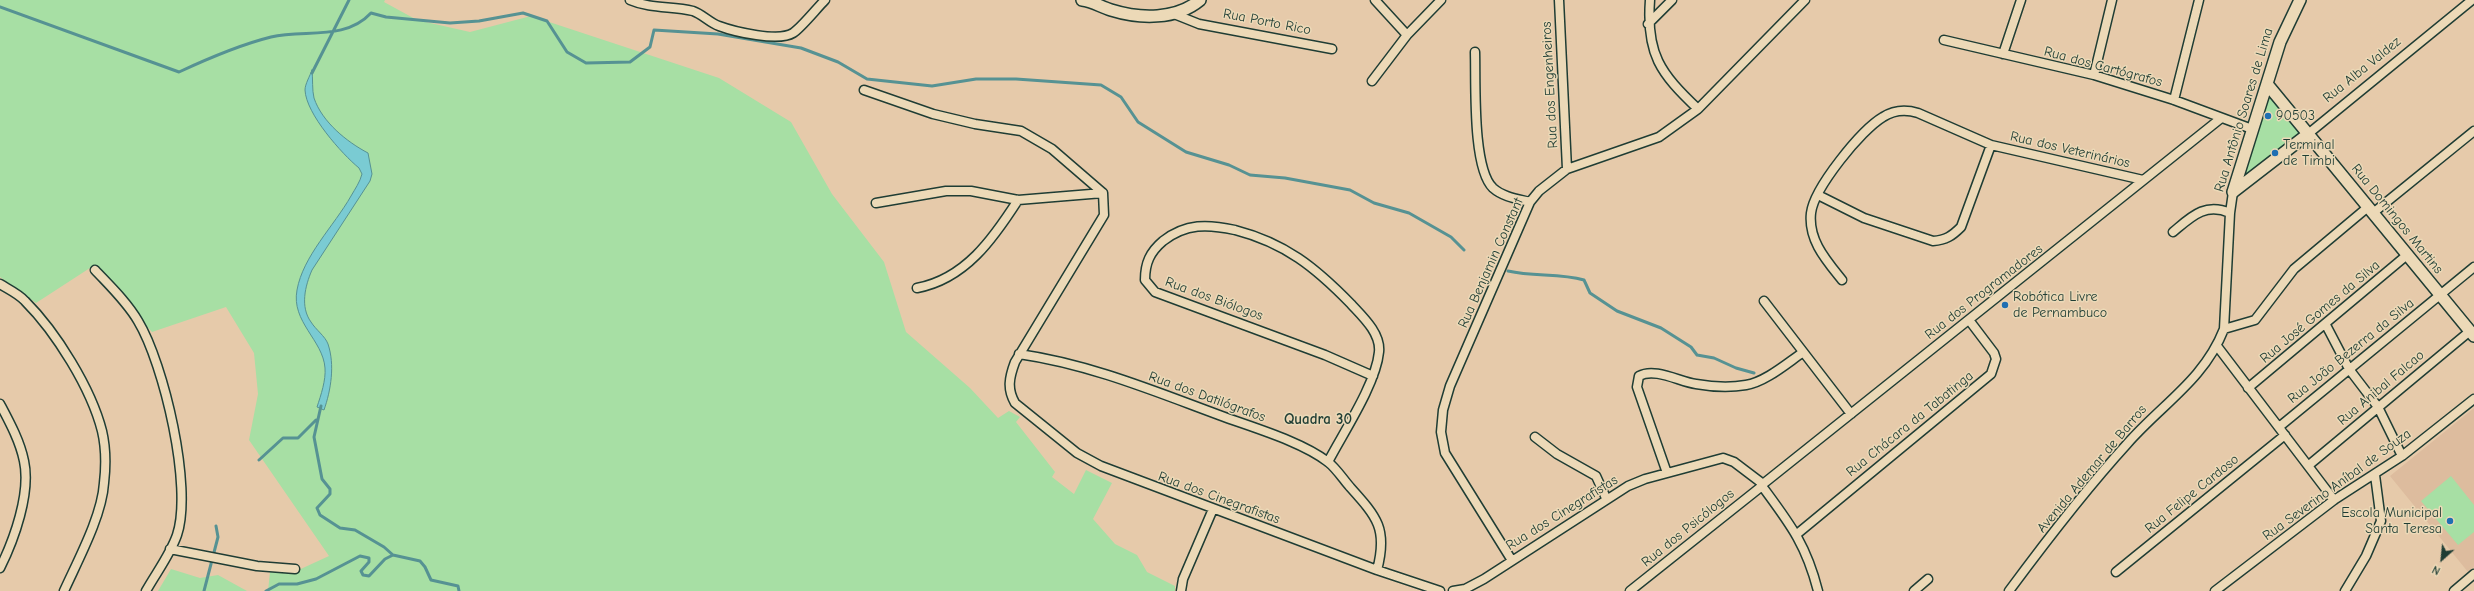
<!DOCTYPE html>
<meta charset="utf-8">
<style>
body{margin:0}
#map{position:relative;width:2474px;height:591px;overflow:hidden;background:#e6caaa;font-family:"Comic Neue",sans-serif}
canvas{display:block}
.north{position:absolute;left:2422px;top:539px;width:40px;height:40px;-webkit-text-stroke:3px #ecd9b7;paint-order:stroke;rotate:207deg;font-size:11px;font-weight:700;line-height:16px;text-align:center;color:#1f3d34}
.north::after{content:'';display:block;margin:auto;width:14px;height:18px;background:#1f3d34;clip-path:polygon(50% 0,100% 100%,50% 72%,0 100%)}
</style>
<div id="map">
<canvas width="2474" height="591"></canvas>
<div class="north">N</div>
</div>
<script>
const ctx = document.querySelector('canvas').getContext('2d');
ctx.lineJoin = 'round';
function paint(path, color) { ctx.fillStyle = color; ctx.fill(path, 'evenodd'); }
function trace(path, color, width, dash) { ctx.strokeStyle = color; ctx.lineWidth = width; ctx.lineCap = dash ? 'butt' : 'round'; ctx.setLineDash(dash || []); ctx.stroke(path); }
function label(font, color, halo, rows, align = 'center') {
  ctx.font = font + ' "Comic Neue",sans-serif'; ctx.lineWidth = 3; ctx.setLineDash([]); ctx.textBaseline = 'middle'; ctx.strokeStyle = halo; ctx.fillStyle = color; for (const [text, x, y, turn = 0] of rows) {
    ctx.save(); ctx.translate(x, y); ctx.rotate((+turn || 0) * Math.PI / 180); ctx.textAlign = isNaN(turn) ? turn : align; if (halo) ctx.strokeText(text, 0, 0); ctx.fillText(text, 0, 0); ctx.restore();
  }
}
paint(new Path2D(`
 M2474 408V567L2468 572 2390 476Z`), '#ddbc9e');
paint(new Path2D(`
 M0 0H385L384 2 417 20 470 32 531 16 719 78 791 122 832 194 884 262 906 332 970 388 998 418 1009 411 1020 417 1016 422 1055 472 1052 477 1074 494 1086 470 1112 483 1093 519 1115 544 1137 555 1147 572 1175 586V591H268L270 572 292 573 329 556 249 440 258 394 254 353 226 307 152 332 93 266 36 303 0 277Z
 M2267 84 2308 134 2233 192Z
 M2451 476 2474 505V532L2458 545 2421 501Z
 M171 569 200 578 218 575 247 591H158Z`), '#a7dfa4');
const water = new Path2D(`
 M312 70C313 79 312 90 314 98 322 122 347 142 368 153L372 174 370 181 312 270C305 286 300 307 311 322 316 330 325 336 328 344 335 365 331 390 324 410L317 407C321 395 326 380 325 368 323 340 291 322 297 290 303 256 334 226 351 196 355 189 360 182 362 174L359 168C342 154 306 114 305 90 305 84 310 76 312 70Z`);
paint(water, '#7acbd3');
trace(water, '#569293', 1);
trace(new Path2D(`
 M0 7 179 72C209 58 239 45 271 37 305 29 345 41 371 13L386 17 450 23 479 21 523 13 547 21 567 52 586 63 630 62 650 47 654 30 718 34 801 48 838 62 867 79 932 86 976 79H1016L1101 85 1121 97 1138 122 1186 152 1229 165 1250 175 1285 178 1350 190 1374 203 1409 213 1451 237 1464 250
 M312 73 349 0
 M1508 271C1534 277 1559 273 1584 280L1590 293 1617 311 1661 328 1691 347 1697 355 1714 358 1736 368 1754 373
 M321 406 314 437 322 479 330 489V494L317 508 320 515 340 528 355 530 384 547 393 555 420 561 425 567 431 580 458 586 459 591
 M259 460 283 438H298L316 420
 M204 591 218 537 216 526
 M266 591 279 584H297L316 579 360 556 369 558V562L361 571 363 575 369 576 385 559 393 555`), '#569293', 3);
const street = new Path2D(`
 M630 0C651 9 671 6 693 11 702 14 710 23 719 26 735 32 779 42 793 33 801 28 817 8 825 0
 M1375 0 1407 35
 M1559 0 1567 169
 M1650 0C1646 54 1660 73 1698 109
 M1174 14 1199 24 1332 49
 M1648 24 1672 0
 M1944 40 2094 75 2174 100 2252 129
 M1475 52C1476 82 1472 168 1493 188 1503 197 1518 199 1530 202
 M2003 54 2021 0
 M2094 75 2112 0
 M1372 81 1407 35 1441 0
 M864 90 933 114 975 124 1021 131 1052 149 1103 193 1104 215 1015 362C1009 378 1007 389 1015 403L1077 453 1101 466 1377 570 1440 591
 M2174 100 2199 0
 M2308 134 2472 0
 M1818 195 1864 218 1933 241C1946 240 1952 236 1961 227L1991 145
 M876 203 946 191H971L1018 200 1103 193
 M2373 213 2474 131
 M2173 232C2191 217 2205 202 2230 213
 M95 270C110 286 127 302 138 321 164 364 193 488 177 535 170 555 156 573 146 591
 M1842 280C1826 260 1808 240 1811 213 1814 188 1861 130 1883 117 1894 110 1905 109 1918 113L1991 145 2143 180
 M0 284C8 289 19 294 25 301 56 332 91 388 102 431 106 448 106 466 104 483 102 516 78 560 64 591
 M917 288C965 279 993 239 1018 200
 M1764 301 1851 414
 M2326 325 2349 369 2378 407 2402 456
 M2224 329 2230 213 2233 192
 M2217 346 2334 500
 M1019 354C1089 364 1154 391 1219 415 1251 427 1301 441 1328 462 1336 468 1343 479 1350 487 1377 517 1388 529 1377 570
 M2248 388 2407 255
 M0 404C9 421 20 441 24 461 31 493 14 540 0 568
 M2279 427 2474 267
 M1535 437 1557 454 1596 476 1606 498
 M1328 462C1343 433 1376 384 1379 352 1381 333 1362 316 1351 304 1315 267 1285 243 1235 230 1208 224 1186 223 1163 241 1150 252 1145 263 1145 280L1155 292 1325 355 1373 376
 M2309 465 2470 331
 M1667 473 1637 387 1639 376C1655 367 1680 382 1696 384 1713 387 1729 388 1746 385 1765 382 1786 364 1802 353
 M1763 484 2220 119
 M1797 534 1991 374 1996 359 1994 353 1969 320
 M170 549 257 566 295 569
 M1511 559 1445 453 1441 432 1443 410 1450 386 1530 202 1539 191 1567 169 1659 137 1698 109 1805 0
 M2116 572 2285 435
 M1181 591 1183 579 1213 509
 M1453 591 1465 589 1484 579 1628 486 1645 479 1723 458 1734 462 1763 484 1762 486C1790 524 1806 544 1818 591
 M1630 591 1762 486
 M1914 591 1928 579
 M2009 591C2046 541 2085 490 2127 444 2162 404 2204 380 2224 329L2255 320 2294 269 2368 207
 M2215 591 2334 500 2402 456 2474 399
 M2345 591 2366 556 2381 521 2375 475
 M2454 591 2474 574`);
const secondary = new Path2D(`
 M1082 0C1092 1 1101 7 1111 10 1140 19 1176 20 1200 0
 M2267 84 2474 336
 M2233 192 2280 42 2300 0
 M2233 192 2308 134`);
trace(street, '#1f3d34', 11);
trace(secondary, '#1f3d34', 14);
trace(street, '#ecd9b7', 8);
trace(secondary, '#ecd9b7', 11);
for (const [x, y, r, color] of [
 [2268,116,4,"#1f6fb2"],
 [2275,153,4,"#1f6fb2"],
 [2005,305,4,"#1f6fb2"],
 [2450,521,4,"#1f6fb2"]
]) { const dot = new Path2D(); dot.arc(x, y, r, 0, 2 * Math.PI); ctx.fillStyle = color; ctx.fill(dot); trace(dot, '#ecd9b7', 1.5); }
label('14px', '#1f3d34', '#ecd9b7', [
 ["Rua Porto Rico",1267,22,11],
 ["Rua dos Cartógrafos",2103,67,15],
 ["Rua Alba Valdez",2362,70,-39],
 ["Rua dos Engenheiros",1550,85,-93],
 ["Rua Antônio Soares de Lima",2244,110,-73],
 ["Rua dos Veterinários",2070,150,13],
 ["Rua Domingos Martins",2397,219,51],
 ["Rua Benjamin Constant",1491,263,-66],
 ["Rua dos Programadores",1984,292,-38],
 ["Rua dos Biólogos",1214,299,20],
 ["Rua José Gomes da Silva",2320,312,-40],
 ["Rua João Bezerra da Silva",2351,351,-39],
 ["Rua Anibal Falcao",2381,388,-40],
 ["Rua dos Datilógrafos",1207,397,20],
 ["Rua Chácara da Tabatinga",1910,424,-39],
 ["Avenida Ademar de Barros",2092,469,-50],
 ["Rua Severino Aníbal de Souza",2337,485,-36],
 ["Rua Felipe Cardoso",2192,494,-39],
 ["Rua dos Cinegrafistas",1219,498,20],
 ["Rua dos Cinegrafistas",1562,513,-32],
 ["Rua dos Psicólogos",1688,528,-39]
]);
label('14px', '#1f3d34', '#ecd9b7', [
 ["90503",2276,116],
 ["Terminal",2283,145],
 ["de Timbi",2283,161],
 ["Robótica Livre",2013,297],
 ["de Pernambuco",2013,313],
 ["Escola Municipal",2442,513,"right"],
 ["Santa Teresa",2442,529,"right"]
], 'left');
label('bold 15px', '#1f3d34', '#ecd9b7', [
 ["Quadra 30",1318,420]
]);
</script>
